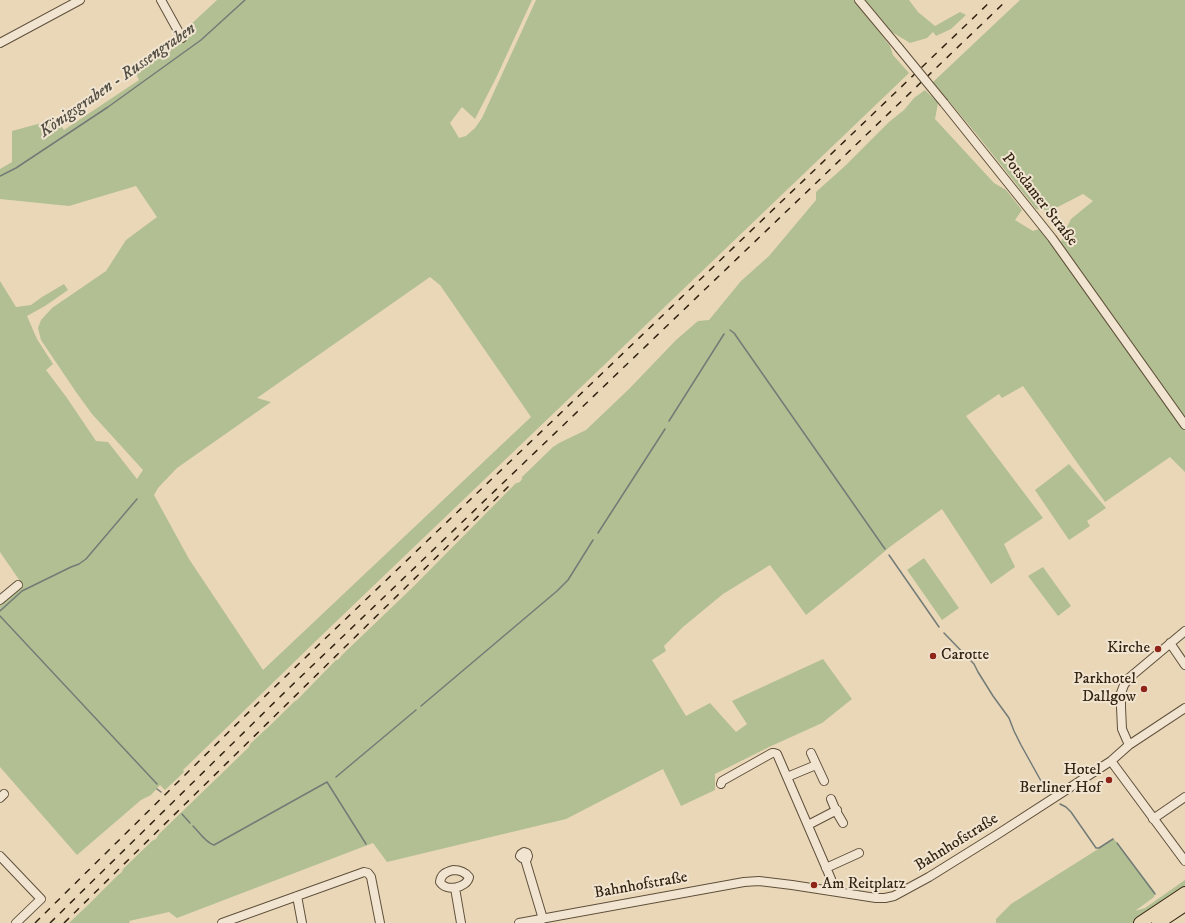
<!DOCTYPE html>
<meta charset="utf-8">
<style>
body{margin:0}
canvas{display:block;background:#e9d7b8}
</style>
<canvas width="1185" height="923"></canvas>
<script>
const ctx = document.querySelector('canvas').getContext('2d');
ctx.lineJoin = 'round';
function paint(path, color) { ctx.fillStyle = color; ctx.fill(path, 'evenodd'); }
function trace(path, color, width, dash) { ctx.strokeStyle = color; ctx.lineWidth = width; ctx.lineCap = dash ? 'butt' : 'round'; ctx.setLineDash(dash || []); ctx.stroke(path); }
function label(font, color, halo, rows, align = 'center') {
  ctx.font = font + ' "IM FELL DW Pica",serif'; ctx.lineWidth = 4; ctx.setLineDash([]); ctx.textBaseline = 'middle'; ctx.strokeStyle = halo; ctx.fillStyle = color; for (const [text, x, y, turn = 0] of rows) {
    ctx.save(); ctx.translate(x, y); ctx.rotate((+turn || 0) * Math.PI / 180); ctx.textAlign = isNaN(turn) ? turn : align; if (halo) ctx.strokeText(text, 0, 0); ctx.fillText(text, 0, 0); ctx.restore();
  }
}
paint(new Path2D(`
 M217 0H532L496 78 475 119 462 107 450 123 459 138 466 136 475 128 482 118 536 0H854L890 46 893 55 909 73 320 637 183 770 184 772 165 790 160 785 151 795 141 800 77 855 0 767V603L22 584 0 552V281L16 307 31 305 42 297 64 284 68 290 45 306 27 316 37 339 53 364 46 370 67 398 96 441 108 442 137 479 143 470 92 414 76 392 41 340 38 328 41 320 52 308 106 271 126 240 157 217 136 186 69 206 0 199V169L12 162V131L56 119 64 130 139 80 133 67 174 40ZM430 277 440 285 531 417 263 670 189 559 154 495 158 488 177 468 271 402 257 398Z
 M865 0H909L918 12 935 26 960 12 966 15 951 29 936 36 933 32 927 38 910 43 892 32Z
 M1020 0H1185V419L1061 242 1064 233 1071 219 1093 201 1083 194 1050 211 1036 209 978 136 933 82Z
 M925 90 938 103 935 119 994 183 1006 190 1022 210 1015 220 1033 231 1039 229 1052 245 1110 324 1185 431V472L1170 457 1105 502 1023 386 1002 398 999 394 966 416 1043 518 1004 544 1015 567 991 584 942 509 891 546 866 567 806 615 770 565 723 594 683 627 664 646 666 651 652 660 686 716 710 703 736 732 747 724 732 701 823 659 852 699 822 723 769 747 715 774V790L681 806 663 769 566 819 387 862 373 843 177 918 169 912 129 921 130 923H69L88 905 118 875 122 872 123 869 152 841 156 839 159 834 249 747 250 744C265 730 280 716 295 701L297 700 336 660H338L342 655 413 587 516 483C519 483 522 481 522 477L553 447 559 443 586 430 629 389 676 340 698 321 709 320 741 281 769 256 816 200V192L845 166 889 122 904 110 914 98Z
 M1069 464 1106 508 1087 521 1090 526 1069 540 1035 490Z
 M924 558 959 608 942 620 907 570Z
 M1043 567 1071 606 1058 616 1028 576Z
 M1114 839 1155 892 1154 897 1135 911 1145 908 1185 880V888L1133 923H996V919L1011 904Z`), '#b2bf92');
trace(new Path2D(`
 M0 176 16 168 108 107 201 40 245 0
 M730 330 734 333 885 549
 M669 421 724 334
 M598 533 665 429
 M889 555 939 627
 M0 611 22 591 71 567 79 564 86 559 137 499
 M0 616 157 784
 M944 633 974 664 978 672 993 696 1009 718 1014 731 1021 745 1041 781 1049 792
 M421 706 557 591 568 580 593 540
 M336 777 416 710
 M157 789 161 792
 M1060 804 1066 807 1071 812 1096 848H1099L1113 839
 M182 814 190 823
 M193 826C199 832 206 843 214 845L327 782 366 844
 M1117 843 1155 894`), '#737b77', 1.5);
const minor = new Path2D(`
 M161 0 182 38
 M859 0 899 48
 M0 43 80 0
 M944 103 1052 238 1185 425
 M0 600 18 585
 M1170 643 1185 665
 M1129 745 1122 729 1121 707V693L1124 685 1129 678 1185 631
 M811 753 824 781
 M1111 761 1185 861
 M787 777 816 765
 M721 784 722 781 772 753H774L777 754 831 879 830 891
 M0 798 4 794
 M831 799 836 811 843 823
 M1153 819 1185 797
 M808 825 837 810
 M0 856 41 899 16 923
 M525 859 522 858 520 856 521 854 524 852 527 853 528 856 527 859H525L543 919
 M826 868 859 853
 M453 870C460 870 465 872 469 877 467 888 446 892 440 882 441 874 446 872 453 870Z
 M455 888 461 923
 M297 896 302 923
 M222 923 364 872 368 873 371 877 380 923
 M519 923 744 882 759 881 792 885 876 898H885L894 896 929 877 998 834 1111 761 1129 745 1185 708`);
const highway = new Path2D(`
 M1140 923 1185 893
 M1158 923 1185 905`);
trace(minor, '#60503b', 10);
trace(highway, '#332311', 14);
trace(minor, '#f1e5d1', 8);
trace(highway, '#e9d7b8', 12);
trace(new Path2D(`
 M35 923 260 701 992 0
 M50 923 288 689 1007 0
 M64 923 512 483`), '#332311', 1.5, [7, 7]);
const minorBridge = new Path2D(`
 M899 48 944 103`);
trace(minorBridge, '#60503b', 10, []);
trace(minorBridge, '#f1e5d1', 8);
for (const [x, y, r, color] of [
 [1158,649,4,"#8f2418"],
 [933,656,4,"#8f2418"],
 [1144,689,4,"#8f2418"],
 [1109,780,4,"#8f2418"],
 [814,885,4,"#8f2418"]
]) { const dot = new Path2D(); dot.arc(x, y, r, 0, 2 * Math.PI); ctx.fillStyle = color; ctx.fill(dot); trace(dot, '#f1e5d1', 1.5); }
label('16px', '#332311', '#f1e5d1', [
 ["Potsdamer Straße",1039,200,52],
 ["Bahnhofstraße",957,843,-32],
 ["Bahnhofstraße",641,886,-10]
]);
label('16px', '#332311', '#f1e5d1', [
 ["Kirche",1150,649],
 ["Carotte",941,656,"left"],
 ["Parkhotel",1136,680],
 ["Dallgow",1136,698],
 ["Hotel",1101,771],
 ["Berliner Hof",1101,789],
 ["Am Reitplatz",822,885,"left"]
], 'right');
label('italic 17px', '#534f44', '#f1e5d1', [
 ["Königsgraben - Russengraben",118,81,-35]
]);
</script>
